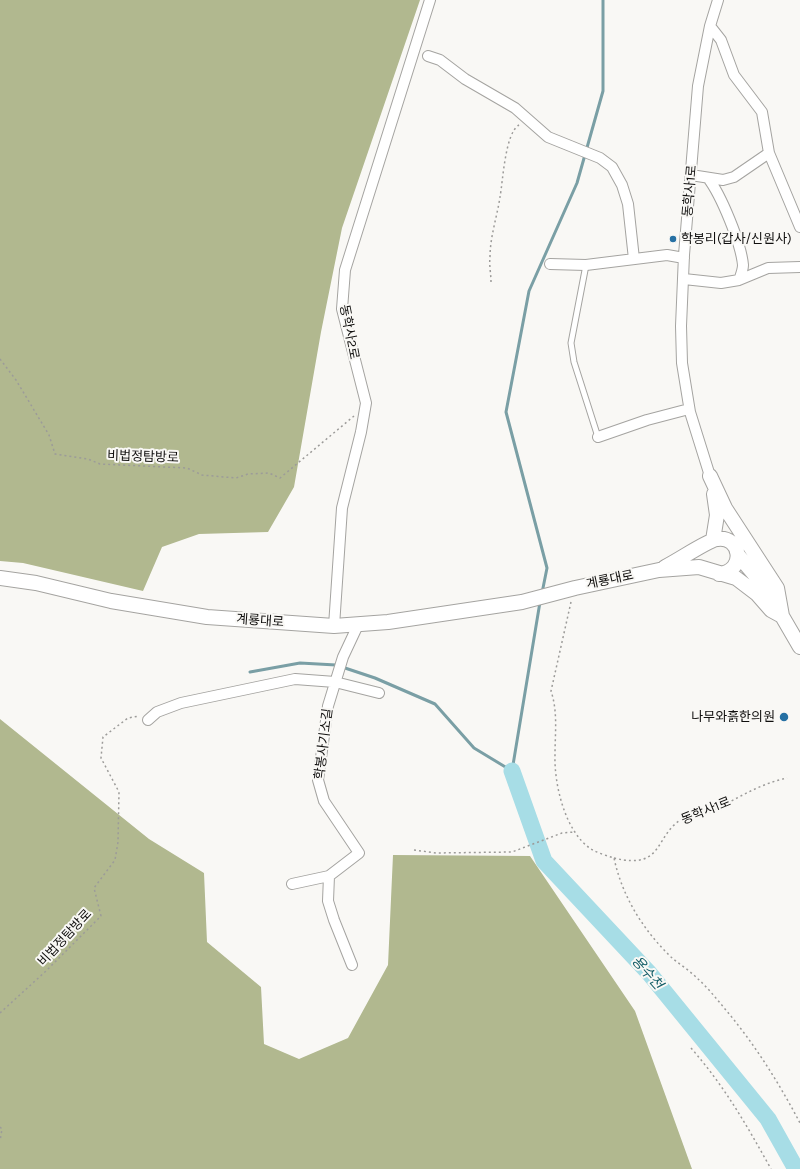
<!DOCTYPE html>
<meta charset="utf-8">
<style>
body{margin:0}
canvas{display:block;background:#f9f8f5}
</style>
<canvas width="800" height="1169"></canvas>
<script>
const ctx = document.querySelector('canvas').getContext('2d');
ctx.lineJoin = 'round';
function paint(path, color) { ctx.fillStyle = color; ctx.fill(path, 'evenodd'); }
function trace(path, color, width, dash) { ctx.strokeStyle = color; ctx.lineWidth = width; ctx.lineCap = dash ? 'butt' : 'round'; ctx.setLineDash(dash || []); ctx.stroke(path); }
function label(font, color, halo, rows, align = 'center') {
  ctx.font = font + ' Karla,"Noto Sans KR",sans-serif'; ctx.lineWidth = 4; ctx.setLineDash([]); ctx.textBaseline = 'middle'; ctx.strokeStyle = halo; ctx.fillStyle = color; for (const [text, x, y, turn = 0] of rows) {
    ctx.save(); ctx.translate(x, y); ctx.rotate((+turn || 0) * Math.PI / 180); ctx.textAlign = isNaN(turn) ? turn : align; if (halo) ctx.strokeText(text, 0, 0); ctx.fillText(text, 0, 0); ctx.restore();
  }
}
paint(new Path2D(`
 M0 0H420L342 228 321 332 294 487 268 532 199 534 162 547 143 591 23 563 0 561Z
 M0 719 149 839 204 873 207 942 261 987 264 1044 299 1059 348 1038 388 965 393 855 530 856 635 1011 692 1169H0Z`), '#b1b88f');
trace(new Path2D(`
 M542 593 547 568 506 412 529 291 577 183 603 91V0
 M250 672 300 663 336 665 375 678 435 704 474 748 512 771 540 602`), '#7a9fa5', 3);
trace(new Path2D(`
 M512 771 544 861 649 973 768 1119 796 1169`), '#a7dde6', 17);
const lane = new Path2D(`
 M586 265 571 343 574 362 598 437`);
const street = new Path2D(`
 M710 26 721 40 734 75 762 112 769 153 800 227
 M428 56 440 60 465 79 515 108 548 137 600 158 612 167 622 185 628 204 634 259
 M691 175 723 180 734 177 769 153
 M708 178C721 195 741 243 743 265 743 270 741 275 739 280
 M550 264 586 265 667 255 684 258
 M684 279 721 283 739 280 768 268 800 267
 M598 437 647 420 689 409
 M710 476 690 412 682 363 681 326 684 255 698 86 710 26 718 0
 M334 626 342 508 361 432 366 403 342 309 345 270 430 0
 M148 720 157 712 181 703 295 679 335 682 379 693
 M329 876 328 901 334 920 352 965
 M292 884 329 876 359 853 324 801 318 780 328 706 343 657 358 625`);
const secondary = new Path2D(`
 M710 476 725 508 777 588 782 616 800 647
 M713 540 717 515 714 494
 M738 555 775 599
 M665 567C676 562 708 540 717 539 741 535 747 571 719 574
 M0 578 36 583 111 601 207 617 334 626 388 622 522 602 575 588 659 570 699 567 736 578 757 594 771 610 782 616`);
trace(lane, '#a5a4a1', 7);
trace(street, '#a5a4a1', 12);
trace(secondary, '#a5a4a1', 16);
trace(new Path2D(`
 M491 282C491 274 489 265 490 257 490 237 497 217 500 197 503 181 505 133 519 125
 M0 359 16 380 49 435 55 454 88 459 100 464 187 468 202 475 236 478 248 474 269 473 280 478 354 416
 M571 602 551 691C558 712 555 733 555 755 554 784 565 832 591 849 598 853 607 856 614 858 622 896 643 930 671 957 679 964 689 970 697 978 707 987 716 998 725 1009 754 1043 779 1083 800 1123
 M414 850 436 853 512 852 562 833 575 832
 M614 858C667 871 653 832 686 817 691 815 701 816 707 814 733 801 758 784 787 778
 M0 1013 46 971 101 916 94 888 115 860 118 842 119 792 101 758 103 737 128 718 139 716
 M691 1048C725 1087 746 1124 771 1169
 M0 1127 2 1129 0 1141`), '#9c9b99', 1.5, [2, 3]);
trace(lane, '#fff', 5);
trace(street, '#fff', 10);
trace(secondary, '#fff', 14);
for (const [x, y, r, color] of [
 [673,239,4,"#2670a3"],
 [784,717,5,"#2670a3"]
]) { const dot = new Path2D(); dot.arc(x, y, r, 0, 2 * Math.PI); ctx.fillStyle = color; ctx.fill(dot); trace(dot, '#f9f8f5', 1.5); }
label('13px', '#100f0e', '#f9f8f5', [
 ["동학사1로",690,191,-85],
 ["동학사2로",349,332,79],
 ["비법정탐방로",143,457,2],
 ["계룡대로",610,580,-12],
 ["계룡대로",260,621,4],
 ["학봉사기소길",324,744,-83],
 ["동학사1로",706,811,-22],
 ["비법정탐방로",65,938,-47]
]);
label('13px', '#100f0e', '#f9f8f5', [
 ["학봉리(갑사/신원사)",681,239],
 ["나무와흙한의원",775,717,"right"]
], 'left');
label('italic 14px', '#115c66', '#f9f8f5', [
 ["용수천",647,973,49]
]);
</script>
